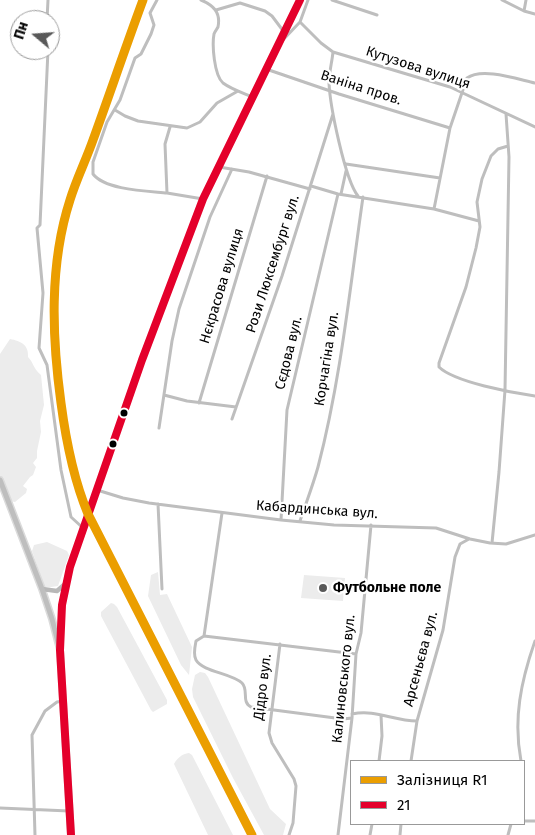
<!DOCTYPE html>
<meta charset="utf-8">
<style>
body{margin:0}
#map{position:relative;width:535px;height:835px;overflow:hidden;background:#fff;font-family:"Fira Sans",sans-serif}
canvas{display:block}
.legend{position:absolute;left:350px;top:760px;width:175px;height:65px;box-sizing:border-box;background:#fff;border:1px solid #999;margin:0;padding:6px 9px;list-style:none;font-size:15px;color:#000}
.legend li{display:flex;align-items:center;gap:10px;height:25px}
.legend b{width:25px;border:1px solid #999}
.north{position:absolute;left:10px;top:10px;width:50px;height:50px;box-sizing:border-box;background:#fff;border:1px solid #999;border-radius:50%;rotate:288deg;font-size:14px;font-weight:700;line-height:20px;text-align:center;color:#000}
.north::after{content:'';display:block;margin:auto;width:18px;height:22px;background:#595959;clip-path:polygon(50% 0,100% 100%,50% 72%,0 100%)}
</style>
<div id="map">
<canvas width="535" height="835"></canvas>
<ul class="legend">
<li><b style="height:6px;background:#eb9e00"></b>Залізниця R1</li>
<li><b style="height:6px;background:#e4002b"></b>21</li>
</ul>
<div class="north">Пн</div>
</div>
<script>
const ctx = document.querySelector('canvas').getContext('2d');
ctx.lineJoin = 'round';
function paint(path, color) { ctx.fillStyle = color; ctx.fill(path, 'evenodd'); }
function trace(path, color, width, dash) { ctx.strokeStyle = color; ctx.lineWidth = width; ctx.lineCap = dash ? 'butt' : 'round'; ctx.setLineDash(dash || []); ctx.stroke(path); }
function label(font, color, halo, rows, align = 'center') {
  ctx.font = font + ' "Fira Sans",sans-serif'; ctx.lineWidth = 4.5; ctx.setLineDash([]); ctx.textBaseline = 'middle'; ctx.strokeStyle = halo; ctx.fillStyle = color; for (const [text, x, y, turn = 0] of rows) {
    ctx.save(); ctx.translate(x, y); ctx.rotate((+turn || 0) * Math.PI / 180); ctx.textAlign = isNaN(turn) ? turn : align; if (halo) ctx.strokeText(text, 0, 0); ctx.fillText(text, 0, 0); ctx.restore();
  }
}
paint(new Path2D(`
 M10 339C21 341 29 345 28 357 34 363 32 367 41 375L44 405 40 421 41 432 37 451V458L33 463 36 467 33 475 30 477 23 486 27 489 26 493 15 502 10 501 0 475V354Z
 M47 542 67 551 69 555 58 586 45 588 32 551 34 545Z
 M158 572 160 595 167 594 192 647 189 675 181 665 148 596 151 575Z
 M304 575 345 578 343 601 301 598Z
 M111 603 114 604 117 607 167 700V704L153 712 151 710 101 616V612Z
 M200 672 205 673 208 677 270 809 286 824 283 835H264L233 778 193 697 192 689 195 675Z
 M189 753 192 755 233 835H208L174 764C177 758 182 754 189 753Z`), '#ececec');
const primary = new Path2D(`
 M0 480 42 589 52 619 60 650 71 835`);
trace(primary, '#dbdbdb', 8);
trace(new Path2D(`
 M157 0 150 13 154 25 151 34 141 54 135 58 120 100 107 122 93 162V174C105 190 147 191 167 193L165 144 170 127
 M201 0C213 5 221 12 218 27 217 29 215 31 214 34 212 45 214 75 223 83 231 89 243 93 252 97
 M332 0 377 15
 M502 0 524 11 535 14
 M216 10 240 3 265 11 272 16 284 32
 M524 11 526 0
 M47 20 48 0
 M300 22 321 43 333 52 450 87 535 127
 M281 42 300 22 308 0
 M48 50 40 225 37 228 43 293 39 348 47 365 61 470 71 517 83 528
 M333 52C332 62 329 73 329 83 330 106 345 180 358 196
 M266 69 339 94 450 128
 M115 110 125 116 138 121 187 128 200 122 217 103 238 91
 M508 146 498 149 491 156 482 179 477 202 480 227 476 248 466 287 439 363V367C454 382 513 393 535 396
 M346 164 440 178
 M219 167 249 172 310 189
 M311 186 338 194 434 209 479 221
 M167 193 203 199
 M341 194 346 171
 M434 209 450 128 467 78C482 67 517 79 535 83
 M164 395 187 401 236 407
 M199 403 267 176
 M232 419 282 276 333 114
 M159 428 172 341 179 309 210 217 232 169
 M97 490 123 498 149 503 281 520 334 525 436 528 470 539 490 543 506 544 535 535
 M158 504 162 589
 M222 513 204 636 196 641C195 646 193 655 196 660 203 672 231 673 242 683 249 690 241 702 251 707L343 719 352 718
 M281 520 287 410 338 194
 M300 521C306 503 313 485 318 467 341 379 350 287 363 197
 M492 543 499 472 505 390 509 157 506 114
 M204 636 356 654
 M280 644 269 733 272 743 294 779 296 786 293 823 289 835
 M352 714C376 709 393 721 417 721
 M379 761 382 736 381 715
 M411 761 417 721 443 630 455 557 460 544 469 539
 M521 761C513 719 521 681 535 641
 M0 808 69 811
 M524 821H535
 M35 835 32 735 45 711 57 702 63 701
 M338 835 352 718 356 654 361 633 371 525
 M370 835 372 824
 M400 835 401 824
 M508 835 511 824`), '#bebebe', 3);
trace(new Path2D(`
 M42 589 57 591 65 584
 M60 645 62 605 70 567 142 360 186 241 203 199 300 0`), '#b8b8b8', 4.5);
trace(primary, '#bebebe', 5);
trace(new Path2D(`
 M71 835 60 650 62 605 70 567 142 360 203 199 300 0`), '#e4002b', 8);
trace(new Path2D(`
 M143 0C126 46 110 93 93 140 86 160 76 180 70 200 49 265 52 337 61 403 66 441 73 478 88 514L252 835`), '#eb9e00', 9);
for (const [x, y, r, color] of [
 [124,413,4.5,"#000"],
 [113,444,4.5,"#000"],
 [323,588,5,"#595959"]
]) { const dot = new Path2D(); dot.arc(x, y, r, 0, 2 * Math.PI); ctx.fillStyle = color; ctx.fill(dot); trace(dot, '#fff', 2); }
label('14px', '#000', '#fff', [
 ["Кутузова вулиця",418,68,18],
 ["Ваніна пров.",361,88,18],
 ["Рози Люксембург вул.",273,264,-72],
 ["Нєкрасова вулиця",222,286,-73],
 ["Сєдова вул.",289,353,-76],
 ["Корчагіна вул.",327,359,-81],
 ["Кабардинська вул.",317,510,4],
 ["Арсеньєва вул.",421,659,-75],
 ["Калиновського вул.",344,679,-84],
 ["Дідро вул.",263,687,-83]
]);
label('bold 14px', '#000', '#fff', [
 ["Футбольне поле",333,588]
], 'left');
</script>
